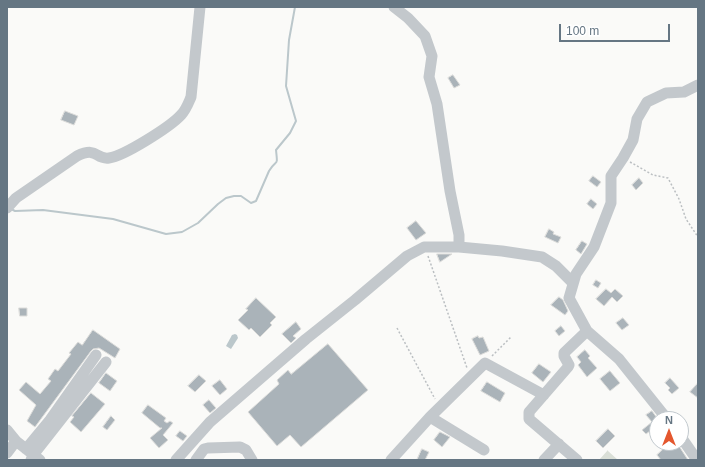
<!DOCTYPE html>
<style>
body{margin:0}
#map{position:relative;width:705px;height:467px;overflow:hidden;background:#fafaf8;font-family:Helvetica,sans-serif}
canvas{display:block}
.frame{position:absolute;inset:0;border:8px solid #657683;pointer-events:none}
.north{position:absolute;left:649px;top:411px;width:40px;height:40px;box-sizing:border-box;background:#fff;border:1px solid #c1c8cd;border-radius:50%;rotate:0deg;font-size:11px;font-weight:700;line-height:16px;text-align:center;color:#657683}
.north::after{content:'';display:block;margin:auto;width:14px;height:18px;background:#e4572e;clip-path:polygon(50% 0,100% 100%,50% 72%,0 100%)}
.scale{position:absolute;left:559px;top:24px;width:111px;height:18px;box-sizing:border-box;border:2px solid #657683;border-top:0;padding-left:5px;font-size:12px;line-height:14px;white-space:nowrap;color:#657683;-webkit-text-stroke:3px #fff;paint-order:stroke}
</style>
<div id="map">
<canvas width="705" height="467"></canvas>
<div class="frame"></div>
<div class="north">N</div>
<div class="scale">100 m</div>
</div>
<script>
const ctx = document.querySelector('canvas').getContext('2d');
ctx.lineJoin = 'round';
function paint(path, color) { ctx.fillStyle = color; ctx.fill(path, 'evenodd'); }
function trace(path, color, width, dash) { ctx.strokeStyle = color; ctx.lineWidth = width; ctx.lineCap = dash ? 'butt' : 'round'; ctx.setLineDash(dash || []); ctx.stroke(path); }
paint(new Path2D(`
 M608 450V451L618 460H599Z`), '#dadfd7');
paint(new Path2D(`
 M235 334 237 335 238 338 231 349 226 346 232 335Z`), '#bbc7cb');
trace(new Path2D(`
 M11 209 15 211 43 210 113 219 166 234 182 232 198 223 218 204 226 198 234 196H241L251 203 256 201 269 171C277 158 278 168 276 150L290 133 296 121 286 86 289 40 295 7`), '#bbc7cb', 2);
const building = new Path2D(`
 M453 75 460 85 454 88 448 78Z
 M65 111 78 116 74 125 61 120Z
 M593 176 601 182 597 187 589 181Z
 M639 178 643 183 636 190 632 185Z
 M591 199 597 204 593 209 587 204Z
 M416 221 426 233 416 240 407 228Z
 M549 229 554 232 553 234 561 237 558 243 545 237Z
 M582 241 587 244 581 254 576 250Z
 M437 254H452L440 262Z
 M596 280 601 283 598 288 593 285Z
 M606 289 611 293 615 289 623 296 617 302 612 297 604 306 596 299Z
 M559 297 563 300 568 311 565 315 551 305Z
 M256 298 276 317 270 323 272 325 260 337 251 328 249 330 238 320 248 310 246 309Z
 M19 308H27V316H20Z
 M623 318 629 325 622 330 616 323Z
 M296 322 301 329 293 336 296 338 291 343 282 334Z
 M561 326 565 331 559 336 555 331Z
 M93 330 120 349 115 358 99 348 93 349 91 351 35 427 27 421 36 405 19 390 26 382 40 394 51 381 48 379 55 369 58 371 71 354 69 353 78 342 82 345Z
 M478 336 479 338 483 337 489 351 480 355 472 339Z
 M328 344 368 390 301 447 290 435 277 446 248 412 279 384 277 380 288 370 291 374Z
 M585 350 590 356 588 358 597 368 587 377 578 365 581 362 577 357Z
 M539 364 551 372 543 382 532 373Z
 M610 371 620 383 610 391 600 379Z
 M106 373 117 381 110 391 99 383Z
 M199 375 206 381 195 392 188 386Z
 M670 378 679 388 672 394 668 390 670 388 665 383Z
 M220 380 227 389 220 395 212 386Z
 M487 382 505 393 500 402 481 391Z
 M698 383V398L690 392Z
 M91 393 105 404 81 432 70 422 74 417 72 416Z
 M209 400 216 408 210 413 203 405Z
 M148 405 166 418 164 421 167 423 170 421 173 423 163 435 168 440 159 448 150 438 162 428H160L142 413Z
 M652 411 657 418V432L654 435 650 431 646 434 642 430 652 422 646 415Z
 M111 416 115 420 107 430 103 427Z
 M608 429 615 436 603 448 596 441Z
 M180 431 187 436 183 441 176 436Z
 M440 432 450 437 442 447 434 440Z
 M670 443H677L688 460H661L657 455Z
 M422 449 429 452 425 460H417Z`);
paint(building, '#aab3b9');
trace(building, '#dcdcda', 1);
trace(new Path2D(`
 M630 162 653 175 668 178 679 199 686 219 698 237
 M428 256 467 368
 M397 328 435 399
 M492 356 511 337`), '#bbbfc2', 1.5, [2, 2]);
trace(new Path2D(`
 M7 208 16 198 77 156C98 146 95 160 109 158 124 156 170 127 181 115 186 110 188 104 191 97L200 7
 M459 247 502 251 542 257 556 266 573 283
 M430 417 484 450
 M667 419 619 359 587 331 569 298 576 274 594 247 611 203V176L623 158 633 140 637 119 647 102 666 93 684 92 698 85
 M7 430 16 441 40 460
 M681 437 697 460
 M26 449 50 420 96 355
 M7 453 16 441
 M31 460 33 455 106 362
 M176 460 210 422 306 339 355 300 407 256 424 247H459V235L450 191 437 104 429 77 432 56 425 36 408 18 394 7
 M196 460 204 449 208 448 240 447 246 450 252 460
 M391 460 430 417 485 363 544 395
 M544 460 559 444
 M577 460 529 419V412L568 367 569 365 564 356V353L587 331`), '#c3c8cc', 11);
</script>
